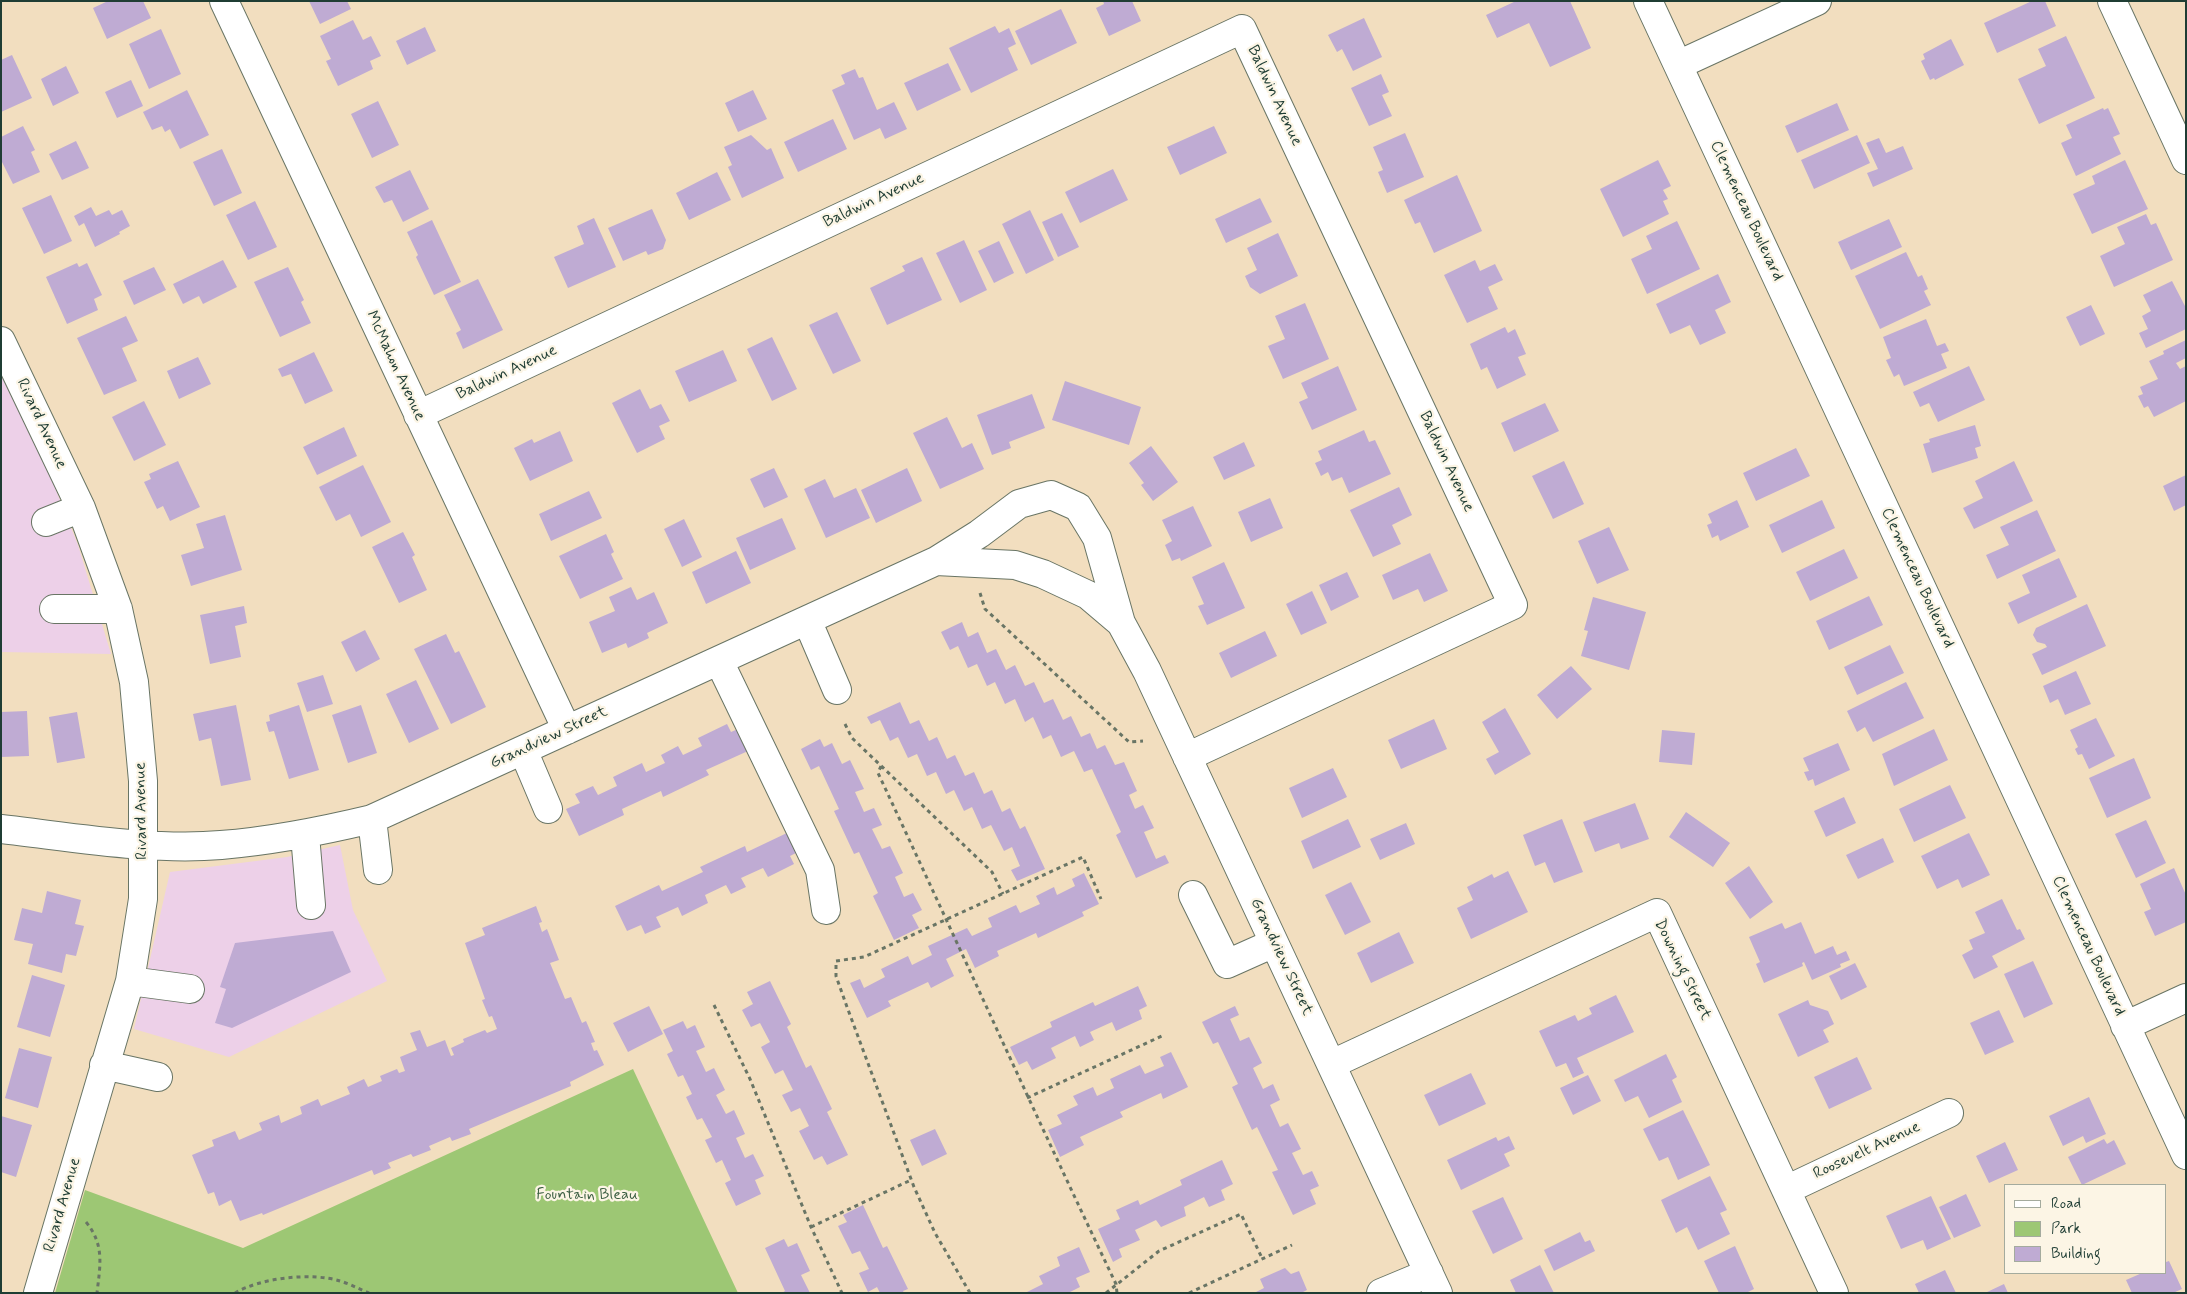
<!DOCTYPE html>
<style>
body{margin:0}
#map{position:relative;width:2187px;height:1294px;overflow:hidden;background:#f2debf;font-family:Mynerve,sans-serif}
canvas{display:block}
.frame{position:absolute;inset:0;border:2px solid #1f3d34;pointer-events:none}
.legend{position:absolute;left:2004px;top:1184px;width:162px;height:90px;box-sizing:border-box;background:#fcf5e5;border:1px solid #a4ab9e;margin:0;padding:6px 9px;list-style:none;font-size:15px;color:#1f3d34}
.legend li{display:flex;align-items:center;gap:10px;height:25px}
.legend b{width:25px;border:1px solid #a4ab9e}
</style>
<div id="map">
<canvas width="2187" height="1294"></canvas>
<div class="frame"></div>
<ul class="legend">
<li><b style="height:6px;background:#fff"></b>Road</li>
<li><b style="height:14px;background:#9dc774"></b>Park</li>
<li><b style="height:14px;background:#bfabd3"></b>Building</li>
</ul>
</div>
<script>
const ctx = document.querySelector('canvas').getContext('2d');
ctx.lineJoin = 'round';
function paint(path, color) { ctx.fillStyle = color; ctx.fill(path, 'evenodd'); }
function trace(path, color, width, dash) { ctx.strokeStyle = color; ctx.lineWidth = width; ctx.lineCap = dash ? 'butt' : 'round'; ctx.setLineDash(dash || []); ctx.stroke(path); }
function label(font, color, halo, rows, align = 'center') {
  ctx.font = font + ' Mynerve,sans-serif'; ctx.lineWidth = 4.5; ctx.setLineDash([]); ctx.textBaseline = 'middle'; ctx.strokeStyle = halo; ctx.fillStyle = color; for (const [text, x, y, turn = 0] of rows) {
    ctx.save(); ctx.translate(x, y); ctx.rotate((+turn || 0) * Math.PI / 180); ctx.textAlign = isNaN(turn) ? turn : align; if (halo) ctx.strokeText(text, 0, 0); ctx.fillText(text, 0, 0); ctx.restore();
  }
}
paint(new Path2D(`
 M1 375 50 475 78 545 111 654 1 652Z
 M340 845 353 910 387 981 229 1057 134 1029 170 872 287 857Z`), '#edd0e8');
paint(new Path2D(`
 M633 1069 738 1293H55L85 1190 243 1248Z`), '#9dc774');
paint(new Path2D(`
 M108 1H143L151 18 107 39 93 8Z
 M309 1H347L351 9 320 24Z
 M1103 1H1132L1141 21 1109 36 1096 8 1104 4Z
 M1516 1H1570L1591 48 1550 67 1529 23 1497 38 1486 15Z
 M2032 1H2045L2056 26 1997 53 1984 23Z
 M1061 9 1077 43 1031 65 1015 31Z
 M1364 18 1382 57 1353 71 1342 49 1337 52 1328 35Z
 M353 20 363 40 371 36 381 56 370 61 373 69 338 86 326 61 331 59 320 36Z
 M995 26 999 33 1009 28 1016 44 1008 48 1018 70 971 93 949 48Z
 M425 27 436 51 407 65 396 41Z
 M161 29 181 74 149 89 129 44Z
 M2066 36 2095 98 2039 124 2018 79 2046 66 2038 49Z
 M1951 39 1964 65 1935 80 1934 78 1930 80 1921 61 1925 59 1923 54Z
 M12 55 32 98 1 112V60Z
 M948 63 961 90 917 111 904 83Z
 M66 66 79 93 53 106 41 79Z
 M855 69 859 78 863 77 877 110 894 102 907 129 885 139 880 128 854 140 832 90 845 84 841 75Z
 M1381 74 1389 92 1382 95 1392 116 1369 126 1351 88Z
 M131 80 143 106 117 118 105 92Z
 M187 90 209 135 180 149 170 129 165 132 162 126 152 130 143 112Z
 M753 90 767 119 738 132 725 103Z
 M378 101 399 145 372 158 351 114Z
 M1837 103 1849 130 1797 153 1785 126Z
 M2103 108 2104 110 2108 108 2120 134 2113 137 2121 154 2076 176 2061 143 2072 138 2066 125Z
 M833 119 847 149 798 172 784 142Z
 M23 126 35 150 31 152 40 172 13 184 1 160V137Z
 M1214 126 1227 153 1180 175 1167 147Z
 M1405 133 1424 177 1387 193 1378 172 1383 170 1373 147Z
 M751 135 767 150 771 148 784 178 742 198 728 167 732 165 724 147Z
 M1857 135 1870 163 1814 189 1801 160Z
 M1879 138 1886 153 1903 146 1913 169 1873 187 1867 173 1878 169 1866 143Z
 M76 141 89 168 62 180 49 154Z
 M222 149 242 193 214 206 193 162Z
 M1658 160 1671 186 1663 190 1668 199 1663 201 1669 214 1623 237 1600 189Z
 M2125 160 2148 209 2092 234 2073 194 2095 184 2092 176Z
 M1113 169 1128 200 1080 223 1065 192Z
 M410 170 429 209 403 222 392 200 384 203 375 187Z
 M717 172 731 200 689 220 676 193Z
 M1457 175 1482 231 1434 253 1420 222 1415 224 1404 200Z
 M51 195 72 241 44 254 22 208Z
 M1260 198 1272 222 1226 243 1215 219Z
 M255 201 277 247 248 260 226 215Z
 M91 207 96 216 109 210 112 215 122 210 130 226 119 232 120 234 95 247 84 223 79 226 74 216Z
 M652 209 666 240 663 249 648 255 646 251 623 261 608 228Z
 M1030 210 1054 260 1026 274 1002 224Z
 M1062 213 1079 247 1058 257 1042 222Z
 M2146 214 2151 225 2156 223 2173 260 2114 287 2100 256 2125 244 2117 227Z
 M594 218 616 267 568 288 554 257 584 244 577 226Z
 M1889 219 1902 247 1851 270 1838 242Z
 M432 220 461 282 434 295 416 257 418 255 407 232Z
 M1677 221 1700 269 1647 294 1631 259 1652 249 1646 236Z
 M1278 233 1298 276 1260 294 1250 287 1245 276 1257 270 1247 248Z
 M964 240 987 290 960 303 936 253Z
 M999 241 1014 273 994 283 978 251Z
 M1906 252 1918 277 1922 275 1928 289 1924 291 1931 305 1880 329 1855 276Z
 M922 257 942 300 887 325 870 288 905 271 902 266Z
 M223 260 237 287 203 304 199 296 183 304 173 284Z
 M1475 260 1480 271 1495 264 1503 280 1488 287 1498 309 1467 323 1444 275Z
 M77 263 79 267 87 263 102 295 94 299 98 310 67 324 46 277Z
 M154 267 166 290 134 305 123 281Z
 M288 267 304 300 301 302 311 323 280 337 254 282Z
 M1718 274 1731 302 1715 310 1726 333 1700 345 1690 325 1670 334 1656 304Z
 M478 279 503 330 463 349 456 333 461 330 444 295Z
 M2172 281 2186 308V329L2146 348 2139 333 2148 329 2142 316 2151 311 2143 295Z
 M1305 303 1329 359 1283 379 1268 346 1285 339 1275 316Z
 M2091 305 2105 334 2080 346 2066 317Z
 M837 312 861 361 833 374 809 325Z
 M126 316 138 341 122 348 137 381 104 395 77 338Z
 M1926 319 1937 346 1945 343 1949 351 1941 354 1947 368 1904 386 1899 374 1894 377 1886 360 1891 358 1883 337Z
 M1505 327 1508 333 1515 329 1526 354 1518 357 1526 375 1497 389 1487 367 1481 370 1470 344Z
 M772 337 797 389 772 401 747 349Z
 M2186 340V358L2176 363 2180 369 2186 366V401L2154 417 2148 406 2144 408 2138 396 2143 394 2140 387 2158 379 2149 361 2164 354 2163 351Z
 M723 350 737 381 689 402 675 371Z
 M314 352 333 391 305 404 291 374 282 377 278 369Z
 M198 357 211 384 179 399 167 371Z
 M1338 366 1357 410 1312 430 1299 402 1308 398 1301 383Z
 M1969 366 1985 400 1938 422 1929 403 1920 407 1913 392Z
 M1065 381 1141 407 1129 445 1052 420Z
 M640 389 650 409 661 404 670 421 659 426 665 439 637 453 612 403Z
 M1032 394 1045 428 1009 442 1011 448 992 455 977 415Z
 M144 401 166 445 134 461 112 417Z
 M1545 403 1559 431 1514 452 1501 423Z
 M947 417 962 448 972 443 984 469 940 489 913 433Z
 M1975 425 1981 446 1975 448 1978 458 1932 473 1923 444 1930 442 1929 439Z
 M344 427 357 456 317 475 303 447Z
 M1364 430 1369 442 1375 440 1391 474 1349 493 1342 477 1332 481 1328 472 1321 476 1315 463 1322 460 1318 451Z
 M560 431 573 461 530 481 514 448 532 439 534 443Z
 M1244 442 1255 466 1224 480 1213 457Z
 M1151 446 1178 482 1153 501 1141 485 1144 483 1129 463Z
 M1796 448 1810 476 1756 501 1743 473Z
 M178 461 200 507 170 521 163 506 157 509 144 482 151 479 149 474Z
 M1564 461 1584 504 1553 519 1532 476Z
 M2014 461 2033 501 1974 529 1963 508 1983 498 1975 481Z
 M363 465 391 522 361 537 350 514 336 521 319 487Z
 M774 468 788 497 764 508 750 479Z
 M907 468 922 501 876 523 861 490Z
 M2186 475V505L2174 511 2163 486Z
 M825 479 834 498 856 488 870 518 826 538 804 489Z
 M1399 487 1412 515 1392 525 1401 544 1373 557 1350 510Z
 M589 491 602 518 551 541 539 514Z
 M1270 498 1283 528 1251 542 1238 512Z
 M1737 500 1749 527 1720 541 1718 535 1712 538 1707 525 1712 523 1708 514Z
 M1822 500 1835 528 1782 553 1769 525Z
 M1193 506 1212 546 1181 561 1180 558 1172 561 1165 545 1172 541 1162 520Z
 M2037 510 2056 551 1997 579 1986 555 2009 545 2000 527Z
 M225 515 242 570 191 586 181 555 204 548 196 524Z
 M782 518 796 549 750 570 736 538Z
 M684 519 702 557 682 567 664 529Z
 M1609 527 1629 570 1597 584 1578 541Z
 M403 532 415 555 412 557 427 590 399 603 372 547Z
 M606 534 614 552 611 554 623 579 580 599 559 556Z
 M1844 549 1858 578 1810 601 1796 572Z
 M736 551 751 583 706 604 692 572Z
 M1430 553 1448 591 1424 602 1418 589 1393 600 1382 575Z
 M2059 558 2077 597 2018 624 2008 603 2030 593 2022 575Z
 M1224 562 1245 608 1207 625 1198 606 1204 604 1192 577Z
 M1347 572 1359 597 1331 611 1319 585Z
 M631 587 637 600 654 592 668 623 647 633 649 638 628 648 626 643 602 653 589 622 615 611 609 597Z
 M1312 591 1327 623 1301 635 1286 604Z
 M1869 596 1883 625 1829 650 1816 621Z
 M1593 597 1646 612 1629 670 1581 656 1588 631 1584 630Z
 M2087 604 2106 646 2042 675 2032 654 2047 647 2045 644 2037 642 2033 635 2036 628Z
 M244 606 247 623 235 626 241 657 210 664 200 615Z
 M962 622 968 637 978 632 987 653 996 649 1006 670 1015 665 1025 686 1034 682 1044 703 1053 699 1063 720 1071 716 1081 737 1090 733 1097 749 1105 745 1115 765 1124 762 1137 791 1129 795 1135 809 1143 805 1154 828 1144 832 1156 859 1165 855 1169 863 1136 878 1116 835 1121 832 1092 769 1084 772 1074 751 1061 757 1051 735 1043 739 1033 717 1025 722 1015 699 1005 704 995 682 987 686 977 664 968 668 958 646 950 650 941 632Z
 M365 630 380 659 356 672 341 642Z
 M1265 631 1277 656 1231 678 1219 653Z
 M446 634 455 653 459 651 486 707 451 724 414 649Z
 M1890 645 1904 673 1857 695 1844 667Z
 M1571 666 1592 689 1557 719 1537 695Z
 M2076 671 2091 704 2065 715 2058 699 2050 703 2043 686Z
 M323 675 333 704 307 712 297 683Z
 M416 680 439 729 409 743 386 694Z
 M1906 682 1924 718 1873 742 1865 727 1857 732 1847 711Z
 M900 702 910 724 919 720 929 741 937 737 947 759 955 755 965 776 974 772 984 794 992 790 1002 812 1010 808 1020 829 1025 826 1045 869 1017 881 1011 870 1020 866 1012 847 1004 851 991 825 982 829 972 807 964 811 954 790 946 794 936 772 927 776 917 754 908 758 898 737 890 741 880 720 871 724 867 717Z
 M236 705 251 780 221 786 211 738 199 741 193 714Z
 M299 705 319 770 289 779 274 731 269 732 266 722 270 721 269 715Z
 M361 705 377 753 348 763 332 715Z
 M1505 708 1531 754 1495 775 1486 759 1499 752 1482 722Z
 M27 711 29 756 1 757V712Z
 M77 712 85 758 57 763 49 717Z
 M2096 718 2115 756 2089 769 2082 754 2078 755 2075 749 2078 747 2070 730Z
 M1434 719 1447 749 1401 769 1388 740Z
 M727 724 731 732 738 729 748 751 706 770 709 775 663 797 661 791 622 809 624 815 579 836 566 809 580 803 575 794 593 786 598 795 617 786 613 777 642 763 646 772 665 763 661 755 678 746 683 755 702 746 698 738Z
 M1934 729 1948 760 1894 786 1882 754Z
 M1662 730 1695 733 1692 765 1659 762Z
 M820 739 824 747 832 743 842 764 850 760 864 789 855 792 864 812 874 808 882 825 872 829 882 849 890 846 903 873 895 877 904 897 913 893 922 910 912 915 919 928 894 940 873 896 878 893 859 852 854 854 834 811 839 809 819 766 811 770 801 749Z
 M1838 743 1850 770 1815 786 1813 779 1808 781 1804 772 1809 771 1803 758Z
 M2134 758 2151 798 2107 818 2089 778Z
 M1333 768 1347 797 1302 818 1289 788Z
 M1950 785 1966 818 1914 842 1899 809Z
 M1844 797 1856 823 1826 837 1814 811Z
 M1635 803 1649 839 1621 849 1619 843 1595 852 1583 822Z
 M1686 812 1730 843 1713 867 1669 837Z
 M1348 819 1361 847 1313 869 1301 841Z
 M1562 819 1583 872 1554 883 1545 862 1535 866 1523 835Z
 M2146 820 2166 863 2136 878 2115 834Z
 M1406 823 1415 844 1380 860 1370 839Z
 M789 832 798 852 790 856 794 864 768 877 763 868 741 878 746 887 731 894 726 885 705 895 708 903 682 916 678 907 656 917 661 927 645 934 641 925 627 931 615 906 659 885 662 891 703 872 700 867 745 846 747 852Z
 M1969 833 1990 875 1962 888 1958 879 1937 889 1921 856Z
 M1883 838 1894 862 1858 879 1846 855Z
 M1749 866 1773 902 1750 919 1725 883Z
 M2174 868 2186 895V922L2155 936 2144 912 2151 909 2140 884Z
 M1508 871 1528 912 1471 939 1457 908 1473 900 1467 887 1492 874 1494 878Z
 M1084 873 1099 904 1082 912 1084 916 1038 938 1036 933 997 951 999 956 975 968 966 949 946 959 954 976 931 988 928 982 888 1001 891 1006 867 1018 850 983 860 979 864 988 885 977 881 969 908 956 912 965 932 955 928 946 967 928 972 936 992 927 988 918 1016 905 1020 913 1040 904 1036 896 1054 887 1057 895 1075 886 1072 879Z
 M1351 882 1371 922 1345 935 1325 895Z
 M47 891 81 900 75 924 84 926 76 956 66 954 62 973 28 964 33 944 14 940 22 908 42 913Z
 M2002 899 2017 930 2020 929 2025 939 1992 956 1998 967 1974 979 1962 955 1973 949 1969 940 1985 933 1975 912Z
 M536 906 542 922 539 923 542 932 547 929 559 960 550 963 565 999 571 997 582 1023 586 1021 595 1042 591 1043 594 1051 597 1050 604 1065 570 1082 571 1086 469 1129 471 1134 452 1141 450 1137 429 1146 431 1150 413 1157 411 1154 388 1163 391 1168 374 1175 372 1170 263 1215 262 1213 240 1221 231 1200 219 1206 214 1192 208 1194 192 1155 214 1146 212 1140 235 1131 239 1140 262 1130 259 1123 279 1115 281 1123 302 1114 300 1107 318 1099 321 1106 350 1094 347 1087 364 1079 368 1087 382 1081 380 1076 397 1069 399 1073 405 1071 400 1057 417 1050 410 1033 420 1030 427 1047 445 1040 451 1056 454 1055 451 1048 464 1042 463 1039 485 1030 487 1033 497 1029 492 1016 489 1017 482 1000 485 999 465 943 485 935 482 928Z
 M1801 922 1815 954 1833 946 1837 955 1846 951 1850 960 1840 964 1841 967 1812 980 1804 962 1802 963 1803 966 1764 983 1756 964 1760 962 1749 937 1782 923 1785 929Z
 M333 931 351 972 232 1028 215 1023 226 989 220 987 235 943Z
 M1399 932 1414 963 1371 983 1357 953Z
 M2033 961 2053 1004 2024 1018 2004 974Z
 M1855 963 1867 987 1841 1000 1829 976Z
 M32 975 65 985 50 1037 17 1027Z
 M770 981 791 1024 787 1027 806 1068 811 1065 832 1109 827 1112 848 1155 827 1165 822 1156 814 1160 799 1131 809 1126 800 1108 791 1112 782 1095 793 1090 783 1070 775 1074 761 1047 770 1042 760 1023 751 1027 742 1010 753 1004 747 992Z
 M1138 986 1147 1006 1139 1010 1142 1019 1116 1031 1112 1022 1090 1032 1094 1040 1080 1047 1075 1036 1051 1048 1056 1058 1032 1070 1027 1061 1019 1065 1010 1047 1052 1027 1050 1022 1093 1002 1095 1006Z
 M1616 995 1634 1032 1577 1058 1584 1073 1573 1078 1566 1063 1556 1067 1539 1031 1575 1015 1578 1021 1592 1014 1589 1008Z
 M1808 1000 1810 1005 1828 1011 1834 1024 1823 1030 1829 1042 1798 1057 1778 1014Z
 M649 1006 663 1034 628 1052 613 1023Z
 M1235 1006 1239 1015 1230 1019 1240 1041 1249 1037 1262 1063 1253 1068 1263 1089 1273 1084 1280 1100 1270 1105 1280 1127 1288 1123 1301 1149 1292 1153 1303 1175 1312 1171 1319 1186 1310 1190 1316 1204 1293 1215 1272 1172 1278 1170 1257 1127 1252 1130 1232 1087 1238 1084 1218 1042 1213 1044 1202 1022Z
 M1999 1010 2014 1042 1985 1055 1970 1023Z
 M683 1021 687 1029 695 1025 705 1047 696 1051 706 1072 714 1068 725 1090 716 1095 726 1114 734 1110 745 1134 736 1138 745 1158 753 1154 764 1176 755 1180 761 1194 736 1206 725 1183 731 1180 722 1160 716 1163 705 1140 712 1137 702 1118 697 1120 686 1097 692 1094 683 1075 678 1077 667 1054 673 1051 663 1030Z
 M19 1048 52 1057 38 1108 5 1098Z
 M1171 1052 1188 1087 1163 1099 1161 1093 1120 1112 1123 1117 1080 1137 1084 1145 1060 1157 1048 1130 1062 1124 1057 1115 1078 1105 1073 1096 1093 1087 1097 1096 1114 1088 1110 1079 1140 1065 1145 1074 1164 1066 1160 1057Z
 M1666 1054 1677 1077 1672 1080 1682 1102 1649 1118 1638 1096 1625 1102 1614 1080Z
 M1857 1057 1872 1089 1829 1109 1814 1077Z
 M1471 1073 1486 1104 1439 1126 1424 1095Z
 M1588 1075 1601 1101 1573 1115 1560 1088Z
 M2089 1097 2106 1134 2086 1143 2083 1136 2063 1146 2049 1116Z
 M1683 1110 1710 1165 1678 1180 1668 1157 1659 1161 1643 1129Z
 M1 1116 32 1125 16 1177 1 1172Z
 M935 1129 947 1154 922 1166 910 1140Z
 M1509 1136 1515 1149 1504 1154 1510 1166 1461 1190 1447 1160 1496 1137 1498 1141Z
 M2104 1139 2107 1144 2114 1140 2126 1164 2082 1185 2068 1157Z
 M2005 1142 2018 1170 1989 1183 1976 1156Z
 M1222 1160 1233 1184 1221 1190 1225 1200 1209 1207 1204 1197 1184 1207 1186 1216 1161 1227 1156 1220 1135 1230 1140 1240 1119 1249 1122 1257 1113 1262 1098 1229 1120 1219 1116 1210 1138 1200 1140 1205 1182 1185 1180 1180Z
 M1710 1176 1727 1210 1720 1213 1730 1234 1698 1250 1687 1227 1676 1233 1661 1200Z
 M1966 1194 1981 1226 1954 1238 1939 1207Z
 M1931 1196 1951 1239 1927 1250 1923 1240 1901 1249 1886 1216Z
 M1503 1197 1523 1239 1493 1254 1472 1211Z
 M863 1205 883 1248 887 1246 908 1289 903 1291 904 1293H880L877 1287 868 1292 859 1273 869 1269 860 1251 852 1254 838 1226 847 1222 843 1215Z
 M1580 1232 1585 1242 1590 1240 1595 1251 1554 1271 1544 1250Z
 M784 1239 788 1247 797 1243 810 1271 801 1275 810 1293H782L785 1291 765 1248Z
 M1735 1246 1754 1289 1746 1293H1719L1704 1261Z
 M1079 1247 1090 1272 1076 1278 1080 1287 1068 1293H1025L1043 1284 1039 1276 1060 1266 1057 1257Z
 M2169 1261 2182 1289 2173 1293H2132L2126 1280 2142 1273H2166V1262Z
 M1540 1265 1554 1293H1516L1510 1280Z
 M1285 1268 1291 1274 1299 1271 1307 1290 1301 1293H1254L1264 1288 1260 1279Z
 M1945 1270 1956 1293H1919L1915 1284Z
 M2004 1284 2008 1293H1985Z`), '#bfabd3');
const minor = new Path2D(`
 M224 1 567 730
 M1648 1 2186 1155
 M2112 1 2186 160
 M1678 65 1817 1
 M1 341 81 508 118 609 134 682 143 781V899L130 981 38 1293
 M418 415 1242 29 1513 605 1187 757
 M46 522 81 508
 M936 561 979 534 1019 504 1051 495 1078 507 1097 538 1121 623
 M54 609H118
 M807 620 837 690
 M719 661 820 870 826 910
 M523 750 548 809
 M372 819 378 870
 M1 829C72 837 151 851 221 845 272 841 322 831 372 819L936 561 1015 565 1043 574 1088 595 1121 623 1147 671 1438 1293
 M305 835 311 905
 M1193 895 1227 964 1274 943
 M130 981 190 989
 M2125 1026 2186 998
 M1332 1064 1657 913 1834 1293
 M104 1065 158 1077
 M1786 1190 1949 1113
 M1381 1293 1429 1273`);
trace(minor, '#697565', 30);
trace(new Path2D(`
 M980 593 985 609 1129 742 1143 741
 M845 724 852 738 992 872 1003 894
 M881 766 878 773C958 943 1035 1115 1116 1284L1117 1293
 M714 1005 750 1079 811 1227 842 1293
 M1027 1098 1164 1035
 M86 1222C105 1245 100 1266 97 1293
 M811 1227 911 1180
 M235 1293C260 1278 311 1272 340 1281 350 1284 359 1289 369 1293
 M970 1293 935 1233 914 1187 847 1007 836 976V961L864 957 1083 857 1101 899
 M1106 1293 1159 1251 1241 1214 1262 1258
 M1189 1293 1292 1245`), '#697565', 3, [4, 4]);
trace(minor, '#fff', 28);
label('16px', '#1f3d34', '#fcf5e5', [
 ["Baldwin Avenue",1274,96,65],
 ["Baldwin Avenue",874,201,-25],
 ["Clemenceau Boulevard",1746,211,65],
 ["McMahon Avenue",395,366,65],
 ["Baldwin Avenue",507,373,-25],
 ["Rivard Avenue",41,424,65],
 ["Baldwin Avenue",1446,462,65],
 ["Clemenceau Boulevard",1917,578,65],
 ["Grandview Street",549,738,-25],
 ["Rivard Avenue",142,811,-91],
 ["Clemenceau Boulevard",2088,946,65],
 ["Grandview Street",1281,957,65],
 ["Downing Street",1682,970,64],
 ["Roosevelt Avenue",1867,1151,-25],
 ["Rivard Avenue",63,1205,-74]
]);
label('16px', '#3e6044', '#fcf5e5', [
 ["Fountain Bleau",587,1196]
]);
</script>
